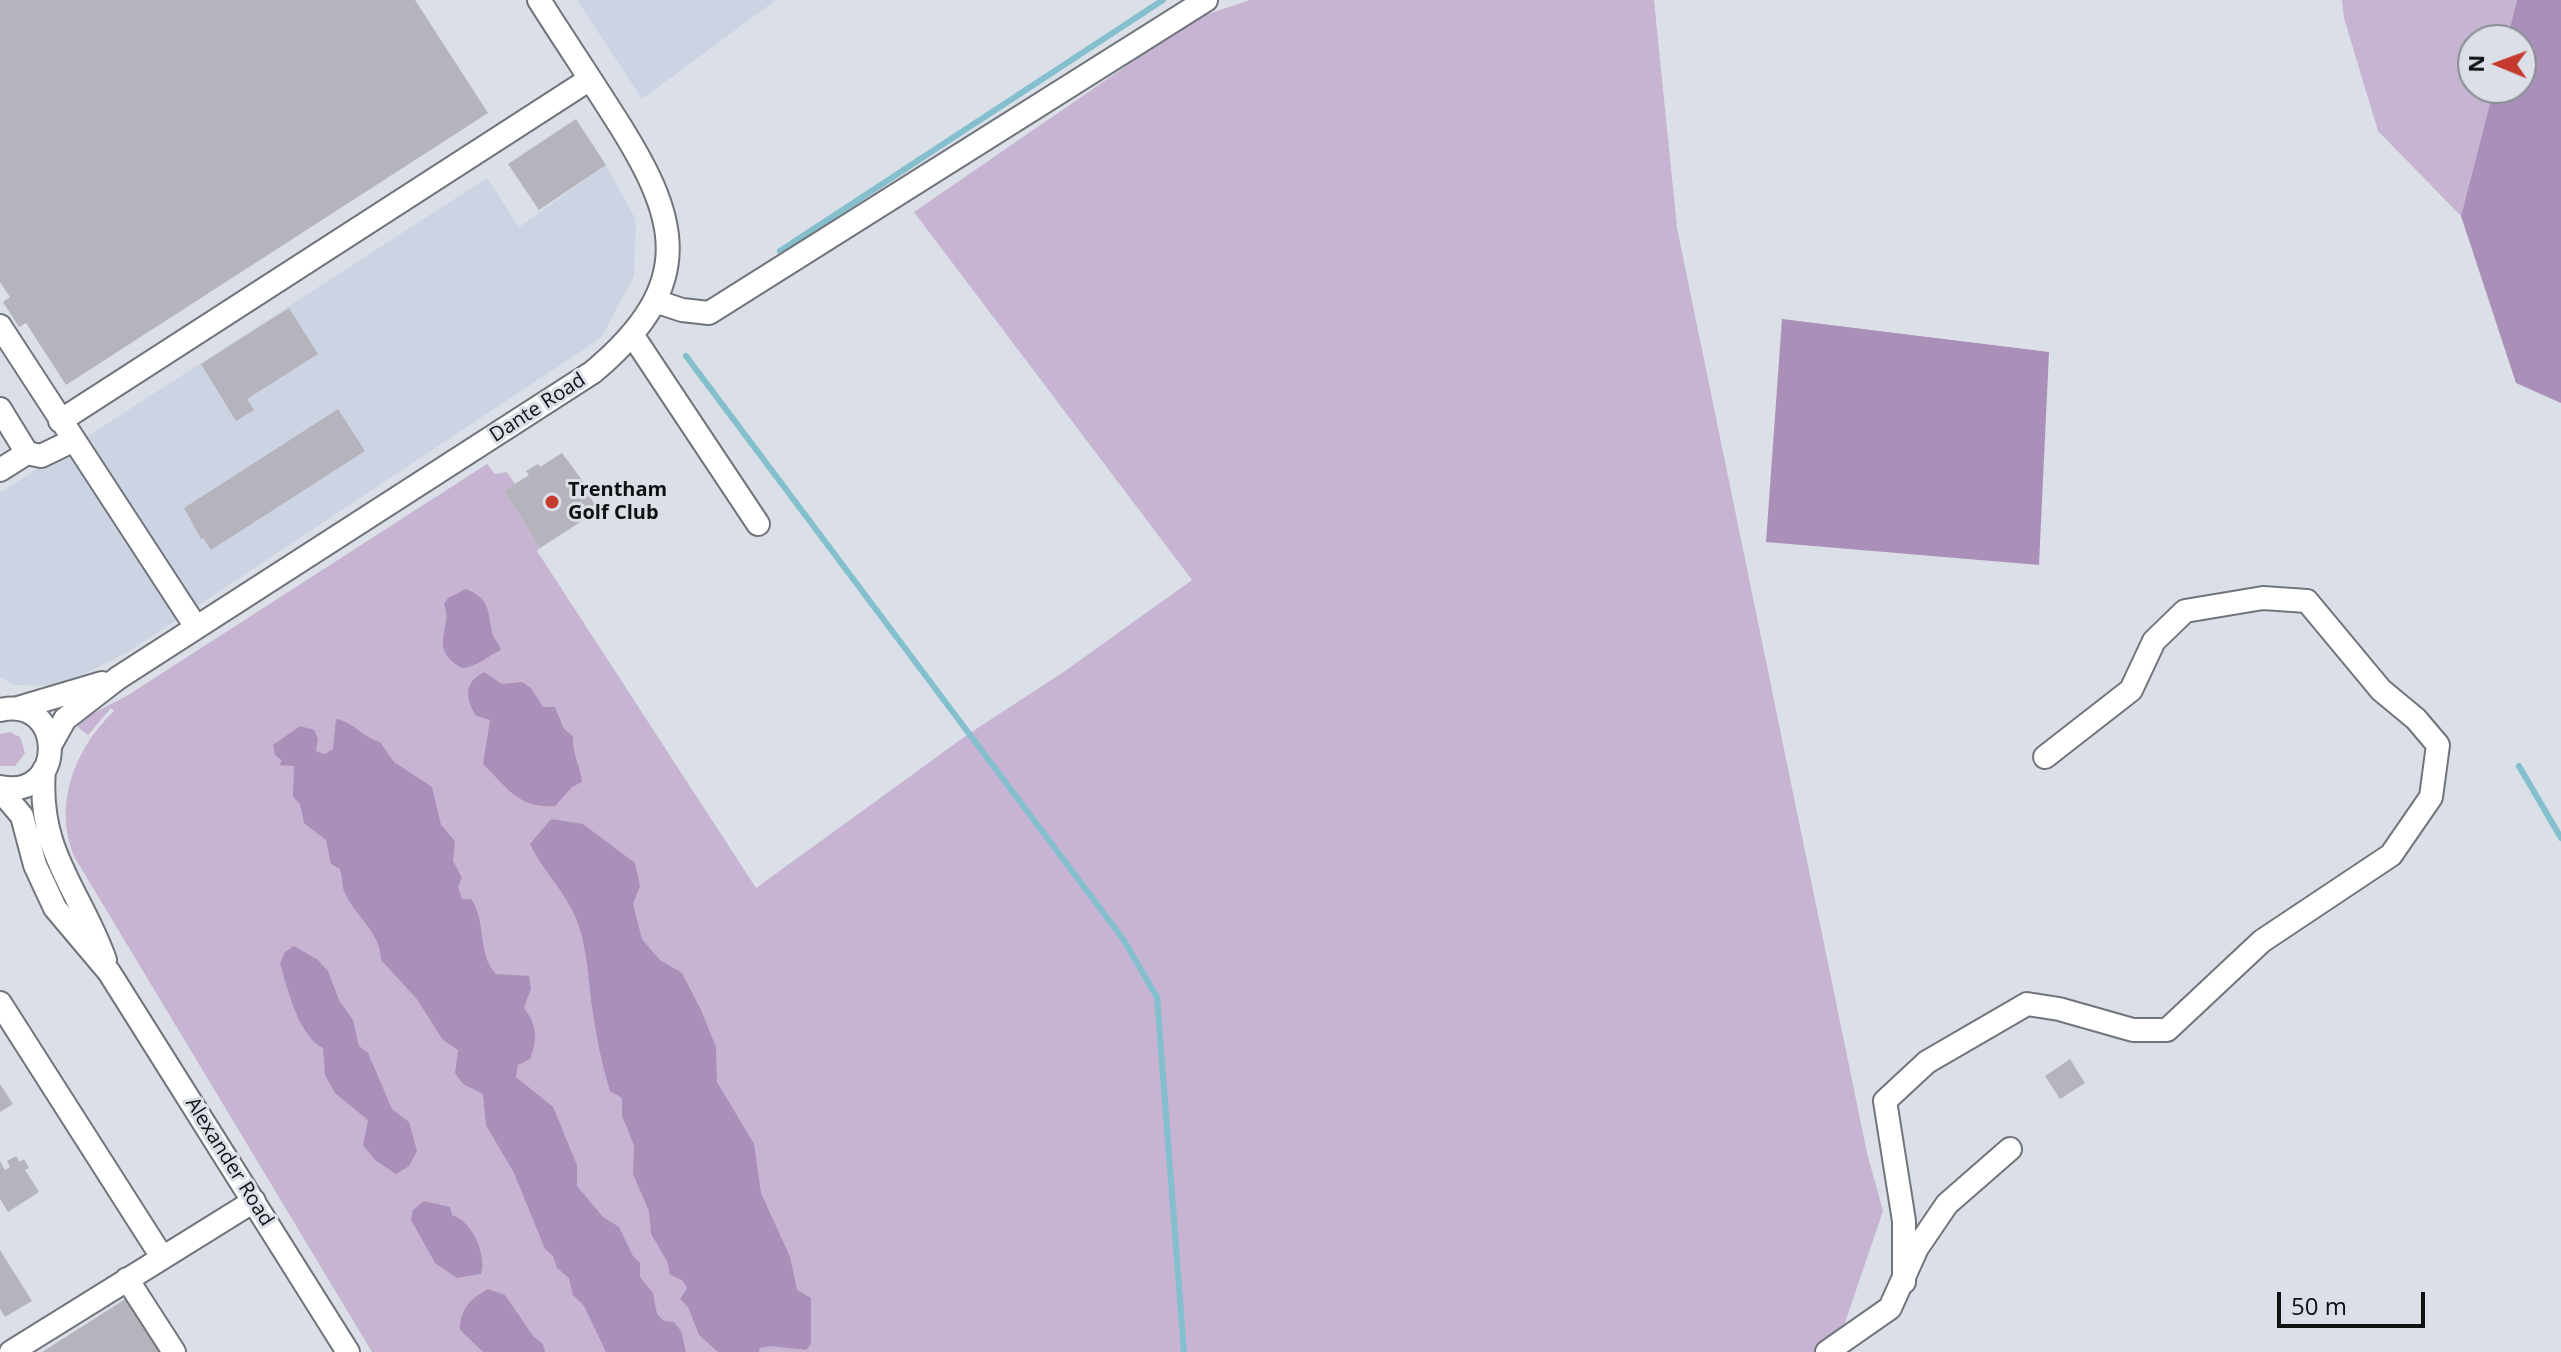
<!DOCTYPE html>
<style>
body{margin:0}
#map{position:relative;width:2561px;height:1352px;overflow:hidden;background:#dbdfe7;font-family:"Open Sans",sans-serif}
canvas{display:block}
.north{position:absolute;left:2457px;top:24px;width:80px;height:80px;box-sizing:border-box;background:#dbdfe7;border:2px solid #898d92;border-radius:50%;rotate:271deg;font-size:22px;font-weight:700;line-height:32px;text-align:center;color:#0f1113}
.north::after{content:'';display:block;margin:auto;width:28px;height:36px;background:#c6392f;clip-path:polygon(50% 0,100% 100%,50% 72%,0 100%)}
.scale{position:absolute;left:2277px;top:1292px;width:148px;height:36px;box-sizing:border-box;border:4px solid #0f1113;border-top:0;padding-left:10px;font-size:24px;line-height:28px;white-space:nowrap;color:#0f1113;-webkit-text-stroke:6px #dbdfe7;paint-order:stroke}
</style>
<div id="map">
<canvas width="2561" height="1352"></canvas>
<div class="north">N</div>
<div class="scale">50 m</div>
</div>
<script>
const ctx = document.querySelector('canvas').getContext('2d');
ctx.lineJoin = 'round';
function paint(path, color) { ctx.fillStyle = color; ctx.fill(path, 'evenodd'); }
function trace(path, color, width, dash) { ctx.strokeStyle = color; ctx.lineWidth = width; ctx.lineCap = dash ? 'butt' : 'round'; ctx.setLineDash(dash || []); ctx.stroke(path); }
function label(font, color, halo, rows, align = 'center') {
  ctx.font = font + ' "Open Sans",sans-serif'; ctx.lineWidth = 6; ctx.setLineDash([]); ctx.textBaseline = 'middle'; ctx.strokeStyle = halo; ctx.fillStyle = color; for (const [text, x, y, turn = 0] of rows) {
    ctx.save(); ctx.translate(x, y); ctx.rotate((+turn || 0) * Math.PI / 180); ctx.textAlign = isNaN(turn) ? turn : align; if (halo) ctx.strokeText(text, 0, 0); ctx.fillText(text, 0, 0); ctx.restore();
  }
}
paint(new Path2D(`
 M577 0H776L642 99Z
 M606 165 636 220 634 276 601 338 128 652 60 686 15 685 0 677V493L487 178 519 227Z`), '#ccd4e3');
paint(new Path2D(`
 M1250 0H1654L1677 228 1867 1153 1883 1211 1835 1352H372L75 858C52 806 75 748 114 711L111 708 88 735 78 727V721L125 697 487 464 495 474 507 472 515 484 504 491 540 548 537 551 756 888 967 735 1065 671 1192 580 914 212 1196 18Z
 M2342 0H2517L2507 40H2473V88H2494L2461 216 2378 131 2344 18Z
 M10 732 20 737 25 753 15 766H0V734Z`), '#c7b4d2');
paint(new Path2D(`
 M2517 0H2561V403L2516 383 2461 216 2494 88H2521V40H2507Z
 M1782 319 2049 352 2039 565 1766 542Z
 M466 589C489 598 488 610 492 632 493 639 499 642 501 650 489 655 477 667 462 668 426 648 454 628 444 604L448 598Z
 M484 672 502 684 522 682 531 688 543 707H555L564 729 573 736C572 754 580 765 582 782L572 787 555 806C518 809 507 787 483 764L490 720 476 716C465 698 464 682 484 672Z
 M336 719C352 721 362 737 380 742L394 762 432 787 441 825 455 841 453 861 462 878 458 887 462 899H471C487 922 477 955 496 974L529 976 531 988 524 1008C537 1025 538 1039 530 1059L518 1065 516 1077 553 1107 577 1165V1186L603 1217 619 1227 633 1256 640 1263V1277L653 1293 657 1314 664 1321 674 1322 681 1331 686 1352H606L584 1306 573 1295 569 1278 557 1268 553 1256 545 1249 514 1173 486 1125 483 1094 463 1084 455 1073 458 1050 443 1040 416 998 381 960C381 930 351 914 343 888 342 882 342 875 340 869L331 864 326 840 304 823 300 804 293 797 294 766 279 765 282 761 275 755 273 745 300 726 314 730 318 739 316 751 325 754 333 749Z
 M551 819 583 824 635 863 640 886 633 904 642 939 660 960 682 973 701 1010 716 1047 717 1082 754 1144 761 1193 790 1257 797 1290 811 1298V1344L806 1350 771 1346 760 1348 759 1352H718L699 1335 688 1307 680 1299 687 1288 682 1280 670 1275 667 1261 651 1234 649 1211 633 1174 634 1145 622 1116V1098L610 1091C602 1065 597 1040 593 1013 588 981 588 947 575 916 563 889 543 871 530 844Z
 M294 946 318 960 328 971 339 1000 353 1020 359 1046 368 1053 392 1109 409 1122 417 1151 409 1166 396 1174 375 1160 363 1145 368 1120 335 1093 325 1075 323 1048C299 1037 287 988 280 963L285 952Z
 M424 1201 450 1207 452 1215C472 1221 487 1255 481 1274L457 1278 435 1263 411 1220 413 1210Z
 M488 1289 505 1295 533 1336 543 1344 545 1352H483L460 1330C460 1309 470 1299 488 1289Z`), '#aa90b8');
trace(new Path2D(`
 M780 251 1163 0
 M686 356 1123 939 1157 997 1184 1352
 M2519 766 2561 838`), '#83bfcd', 6);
paint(new Path2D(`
 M0 0H415L488 113 66 385 26 323 19 327 3 302 10 297 0 282Z
 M576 119 606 165 539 210 508 164Z
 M289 308 318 354 247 399 254 410 236 421 201 364Z
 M338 409 365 451 211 550 203 538 201 539 184 508Z
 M562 453 590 491 587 493 599 510 540 548 504 491 529 475 526 471 538 464 540 467Z
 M2070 1059 2085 1083 2060 1099 2045 1076Z
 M0 1084 13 1104 0 1112Z
 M16 1156 20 1162 24 1159 29 1168 25 1170 39 1192 8 1212 0 1199V1161L5 1170 10 1167 7 1161Z
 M0 1250 32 1301 5 1317 0 1309Z
 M127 1298 160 1352H42Z`), '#b5b4bd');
const minor = new Path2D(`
 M655 301 682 310 709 313 1206 0
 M0 326 196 627
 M633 336 758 524
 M0 409 27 453 0 470
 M60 421 590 79
 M27 453 41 456 72 441
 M18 708 102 683
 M0 710C66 695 67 801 0 787
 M51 744 65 719 118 678 593 372C699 283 680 218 612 113 588 75 563 38 539 0
 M44 770C37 852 80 890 105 960
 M0 790 22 816 35 865 55 908 109 972 348 1352
 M0 1003 162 1257
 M127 1279 174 1352
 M1904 1282V1221L1885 1101 1927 1062 2027 1004 2059 1009 2133 1030H2167L2262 941 2391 855 2431 797 2438 745 2416 719 2381 690 2307 601 2263 598 2185 611 2154 641 2131 690 2045 757
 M11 1352 254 1201
 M1827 1352 1890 1308 1917 1248 1947 1204 2010 1149`);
trace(minor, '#70747b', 26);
trace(minor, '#fff', 22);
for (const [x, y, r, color] of [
 [552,502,8,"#c6392f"]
]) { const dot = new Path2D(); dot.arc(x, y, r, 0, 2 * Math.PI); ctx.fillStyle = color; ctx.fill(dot); trace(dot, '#dbdfe7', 3); }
label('20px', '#0f1113', '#dbdfe7', [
 ["Dante Road",538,408,-33],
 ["Alexander Road",229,1162,58]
]);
label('bold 20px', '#0f1113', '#dbdfe7', [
 ["Trentham",568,490],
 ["Golf Club",568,513]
], 'left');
</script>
